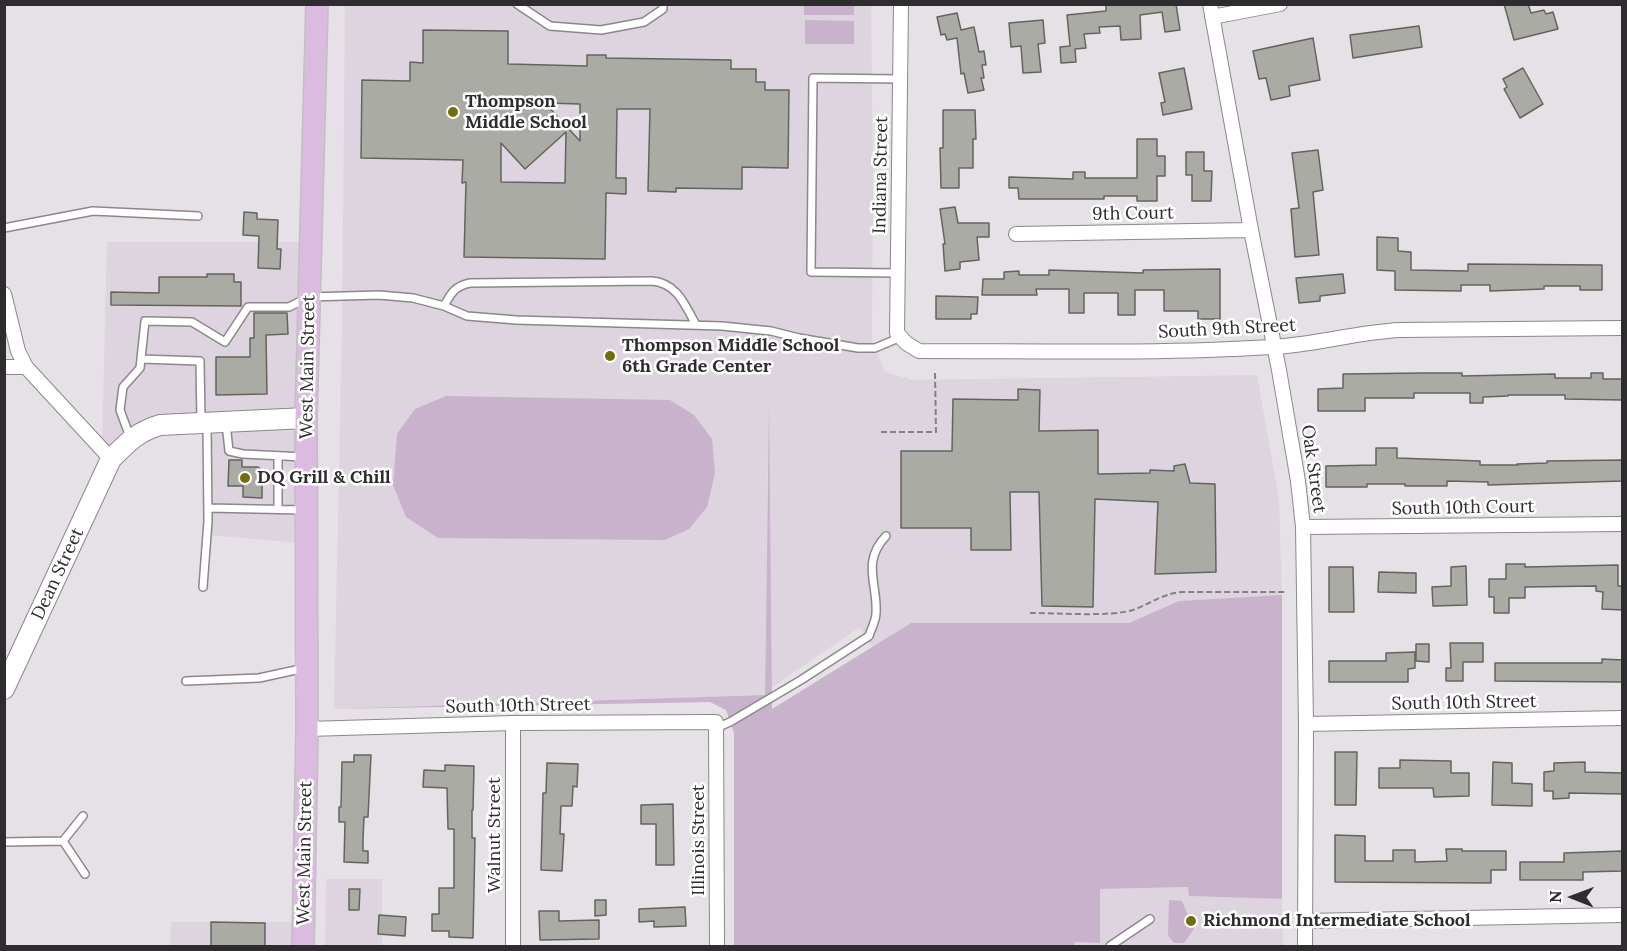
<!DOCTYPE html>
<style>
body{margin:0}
#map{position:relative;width:1627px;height:951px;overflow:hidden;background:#e6e1e6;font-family:Lora,serif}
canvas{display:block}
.frame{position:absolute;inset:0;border:6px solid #2e2c2e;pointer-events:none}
.north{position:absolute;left:1543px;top:867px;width:60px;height:60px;-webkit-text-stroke:4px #fff;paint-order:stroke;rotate:271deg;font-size:16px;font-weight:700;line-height:24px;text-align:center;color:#2e2c2e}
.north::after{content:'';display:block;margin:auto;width:21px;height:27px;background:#2e2c2e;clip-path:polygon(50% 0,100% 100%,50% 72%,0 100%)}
</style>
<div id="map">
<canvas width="1627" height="951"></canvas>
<div class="frame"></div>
<div class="north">N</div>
</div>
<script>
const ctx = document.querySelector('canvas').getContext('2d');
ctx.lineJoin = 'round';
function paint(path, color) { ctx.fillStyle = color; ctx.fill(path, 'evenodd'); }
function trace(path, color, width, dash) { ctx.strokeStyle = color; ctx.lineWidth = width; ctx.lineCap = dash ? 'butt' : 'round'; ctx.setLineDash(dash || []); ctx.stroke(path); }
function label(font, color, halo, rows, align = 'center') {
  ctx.font = font + ' Lora,serif'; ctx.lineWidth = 5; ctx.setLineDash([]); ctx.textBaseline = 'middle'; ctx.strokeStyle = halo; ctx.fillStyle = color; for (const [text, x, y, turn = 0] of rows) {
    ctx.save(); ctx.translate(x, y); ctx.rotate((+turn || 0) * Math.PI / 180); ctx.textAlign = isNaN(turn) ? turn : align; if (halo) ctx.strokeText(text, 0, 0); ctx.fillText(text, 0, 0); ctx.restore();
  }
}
paint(new Path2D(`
 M345 5H871L873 170 872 341 885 372 913 380 1257 375 1279 499 1282 595 1179 601 1129 623H911L872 648 860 627 771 688 768 445 765 695 334 709 342 326Z
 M107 242H307L303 415 161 423 111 455 102 446Z
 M302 421 304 543 206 535 208 427Z
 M326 879H382V946H325Z
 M1188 887 1190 896 1282 899 1283 946H1074L1075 942H1100V889Z
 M171 922H301L300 946H170Z`), '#ded4df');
paint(new Path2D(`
 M804 5H854V15H804Z
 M805 20 854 21V44H805Z
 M446 396 670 400 694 415 712 439 715 473 707 507 689 529 665 540 438 538 406 517 393 485 397 434 415 409Z
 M769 404 772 709 911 623H1129L1179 601 1282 595V899L1189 896 1188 887 1100 889V943L1075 942 1074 946H734V733L726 710 710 702 334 709 765 695Z
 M1169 900 1182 901 1194 929 1184 943H1174L1168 935Z`), '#c9b2cb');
const building = new Path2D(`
 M1106 4H1176L1180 30 1165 32 1162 12 1140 15 1141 39 1121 40 1120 26 1099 27 1100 33 1084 34 1086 48 1075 49 1076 62 1061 63 1060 47 1070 46 1067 15 1106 11Z
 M1504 4H1528L1531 13 1544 10 1546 14 1553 12 1558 29 1514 40Z
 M957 13 961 30 974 27 979 52 984 51 986 65H982L984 78H981L984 90 968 93 964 73 961 74 957 38 947 40 945 34 941 35 937 17Z
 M1043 20 1045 43 1038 44 1041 72 1023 73 1021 46 1011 47 1009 23Z
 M1419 26 1422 47 1353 58 1350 35Z
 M423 30 508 31V64L587 66V55H606V58L731 60V69H756V82H765V90H789L788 168 742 167V189L676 188V192L648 191 650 109H617L616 178H626V194L606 193 605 259 464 257 466 182 462 183 463 160 361 158 362 80 410 81V62L423 63ZM545 103 580 104V141L566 126ZM566 132 565 183 501 182V143L525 169Z
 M1313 38 1320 80 1289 86 1290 96 1271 100 1266 78 1259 79 1253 51Z
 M1184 68 1192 109 1163 115 1161 103 1165 102 1159 73Z
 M1523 68 1543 104 1520 118 1504 89 1507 87 1503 79Z
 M943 110H975L976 139H973V168H959V188H941L940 148H943Z
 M1137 139H1157V156H1165V176H1157V201H1137V196H1104V199H1019L1018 188H1009V177L1073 179V172H1085V178H1137Z
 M1318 150 1323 190 1313 192 1319 255 1295 257 1291 209 1299 208 1292 153Z
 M1186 152H1204V171H1212L1211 201H1192V175H1186Z
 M955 207 958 223H989V237H977L979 260 960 262V269L945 271 943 244H945L940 209Z
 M244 212 257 213V219L278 220 277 249H281L280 269 258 268 259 236 243 235Z
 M1377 237 1398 238V251L1411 252V270L1468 271V264L1602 265V290H1580V286H1544V289L1490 291V285H1461V291L1395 290V271L1377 270Z
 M1220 269V319H1198V311H1164V290H1135V315H1118V293H1084V313H1069V289H1036L1037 295H982L983 279H1004V272L1019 271V275H1049V270L1143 273V270Z
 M207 274H234V282H241V306L111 305V292L159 293V277H207Z
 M1343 274 1345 293 1320 296V301L1299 303 1296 278Z
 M936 296 978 297 977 314H971V319H936Z
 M254 313H287L288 334 266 335 267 394 216 395V357H250V338H254Z
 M1423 373H1462V376L1555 374V378H1591V373H1603V379H1623V400L1565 399V395H1508V396L1483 397V403H1470V393H1414V398H1365V411H1318V389L1343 388V374Z
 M1018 389 1040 390 1039 431 1098 430V474L1150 473V470L1174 471V466L1185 464 1190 483 1215 484 1216 572 1155 574 1158 502 1095 499 1093 607 1042 606 1039 492H1010L1011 550H971V528H901V451H952L953 399 1018 400Z
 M1376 448H1397V458L1480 461V465H1518L1517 464 1547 463V461L1623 460V481L1488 485V482L1447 481V486H1405V484H1367V487H1326V466L1376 465Z
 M229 460H242V467H258L262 470V498L243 497V486H228Z
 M1506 564H1525V567L1618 565V586H1623V610L1602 609 1603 592 1596 591V586L1525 587V598H1509V613H1494V597H1489V579H1506Z
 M1466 566 1467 605 1433 606 1432 587 1451 586V567Z
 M1329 567H1353L1354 612H1329Z
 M1379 572 1416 573V593L1378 592Z
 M1450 643H1483V662H1463V681H1446V668H1451Z
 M1416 644H1429V662L1416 661Z
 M1415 652V668L1408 669V682H1329V661H1386V653Z
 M1602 659 1623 660V682L1495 681V663H1602Z
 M1335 752H1357L1356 805H1335Z
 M354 755H371L368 817H364L363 839V851H368V863L344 862 345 822H339V807H341L342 762H354Z
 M1400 760 1451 761V773H1469V796L1434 797 1433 788H1379V768H1400Z
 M1493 762 1512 763V783L1532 784V806L1492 805Z
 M1585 762V772L1623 773V794L1569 793V798L1553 799V791H1544V772L1554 771V763Z
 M547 763 578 764 577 787 573 786 572 806H561L560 834H564L562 871 541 870 543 793H546Z
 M445 765 474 766 473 810H472V838H475L473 938 449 937V931H432V914H439V888H454V829H448L447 788 423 787 424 770 445 771Z
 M673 804 674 865H656V824H641V805Z
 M1335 835 1365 836V861H1393V850H1415V862L1447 861 1446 849H1462V851H1506V870H1491V883L1335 882Z
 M1623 851V871L1583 872V880H1520V862H1564V853Z
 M349 889H360L359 910H349Z
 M595 900H606V915L595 916Z
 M685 907 686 926 654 927V921L639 922V909Z
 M539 911H559V921L599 920V939L540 940Z
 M379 915 406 917 405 936 378 934Z
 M211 922 265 923V946H211Z`);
paint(building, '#ababa5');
trace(building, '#64645e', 1.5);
const lane = new Path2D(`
 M517 4 550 26 601 30 644 22 663 9V4
 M4 228 93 211 198 216
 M898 273 811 272 813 78 900 79
 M444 306C451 293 455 286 470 283L652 281C677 283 685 305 696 325
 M141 359 200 361 201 421
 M226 423 229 451 243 454 304 457
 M130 437 120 410 123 387 140 368 145 321 192 322 225 342 248 307H289L309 297 379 295 413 298 444 306 467 316 516 320 722 326 771 331 799 338 858 348H875L901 337
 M208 508 304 510
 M278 509V456
 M203 587 208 521 207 426
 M186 681 259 678 305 668
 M716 728 730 722 801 680 869 636C871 629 876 621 876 613 878 585 861 562 886 536
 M63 841 83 816
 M4 842 63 841 85 874
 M1110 946 1150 919`);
const street = new Path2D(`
 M901 4 897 333 906 343 919 351C1037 351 1155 354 1272 347 1315 345 1357 332 1400 330L1622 328
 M1210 4 1251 230 1279 370 1298 481 1303 527 1306 724 1305 946
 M1212 17 1280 4
 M1016 234 1251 230
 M4 294 18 351 26 367 111 459
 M4 367H26
 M1303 527 1622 524
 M1306 724 1622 718
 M307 729 513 723 716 722 717 946
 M1304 921 1622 915
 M513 946V723`);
const secondary = new Path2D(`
 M4 689 111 459C128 442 137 432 160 425L306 418`);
const primary = new Path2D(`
 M303 946 307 729 306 418 317 4`);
trace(lane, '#8b878b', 10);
trace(street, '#8b878b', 16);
trace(secondary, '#8b878b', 22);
trace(primary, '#c0c0c0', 24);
trace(new Path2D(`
 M881 432H936L935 373
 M1030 613C1057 613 1110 617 1133 610 1150 604 1162 594 1181 592H1285`), '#848084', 2, [6, 3]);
trace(lane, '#fff', 7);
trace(street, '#fff', 14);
trace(secondary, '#fff', 20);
trace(primary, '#dcbbe0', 21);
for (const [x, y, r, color] of [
 [453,112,6,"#736e0d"],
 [610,356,6,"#736e0d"],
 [245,478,6,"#736e0d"],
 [1191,921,6,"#736e0d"]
]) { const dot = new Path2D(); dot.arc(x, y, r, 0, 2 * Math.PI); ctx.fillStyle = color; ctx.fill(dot); trace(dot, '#fff', 2); }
label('bold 18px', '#2e2c2e', '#fff', [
 ["Thompson",465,102],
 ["Middle School",465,123],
 ["Thompson Middle School",622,346],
 ["6th Grade Center",622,367],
 ["DQ Grill & Chill",257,478],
 ["Richmond Intermediate School",1203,921]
], 'left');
label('18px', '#2e2c2e', '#fff', [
 ["Indiana Street",881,175,-89],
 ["9th Court",1133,214,-1],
 ["South 9th Street",1227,329,-3],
 ["West Main Street",308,367,-89],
 ["Oak Street",1313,469,82],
 ["South 10th Court",1463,508,-1],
 ["Dean Street",58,574,-65],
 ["South 10th Street",1464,703,-1],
 ["South 10th Street",518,706,-1],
 ["Walnut Street",495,835,-90],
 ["Illinois Street",699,840,-90],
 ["West Main Street",305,853,-89]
]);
</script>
